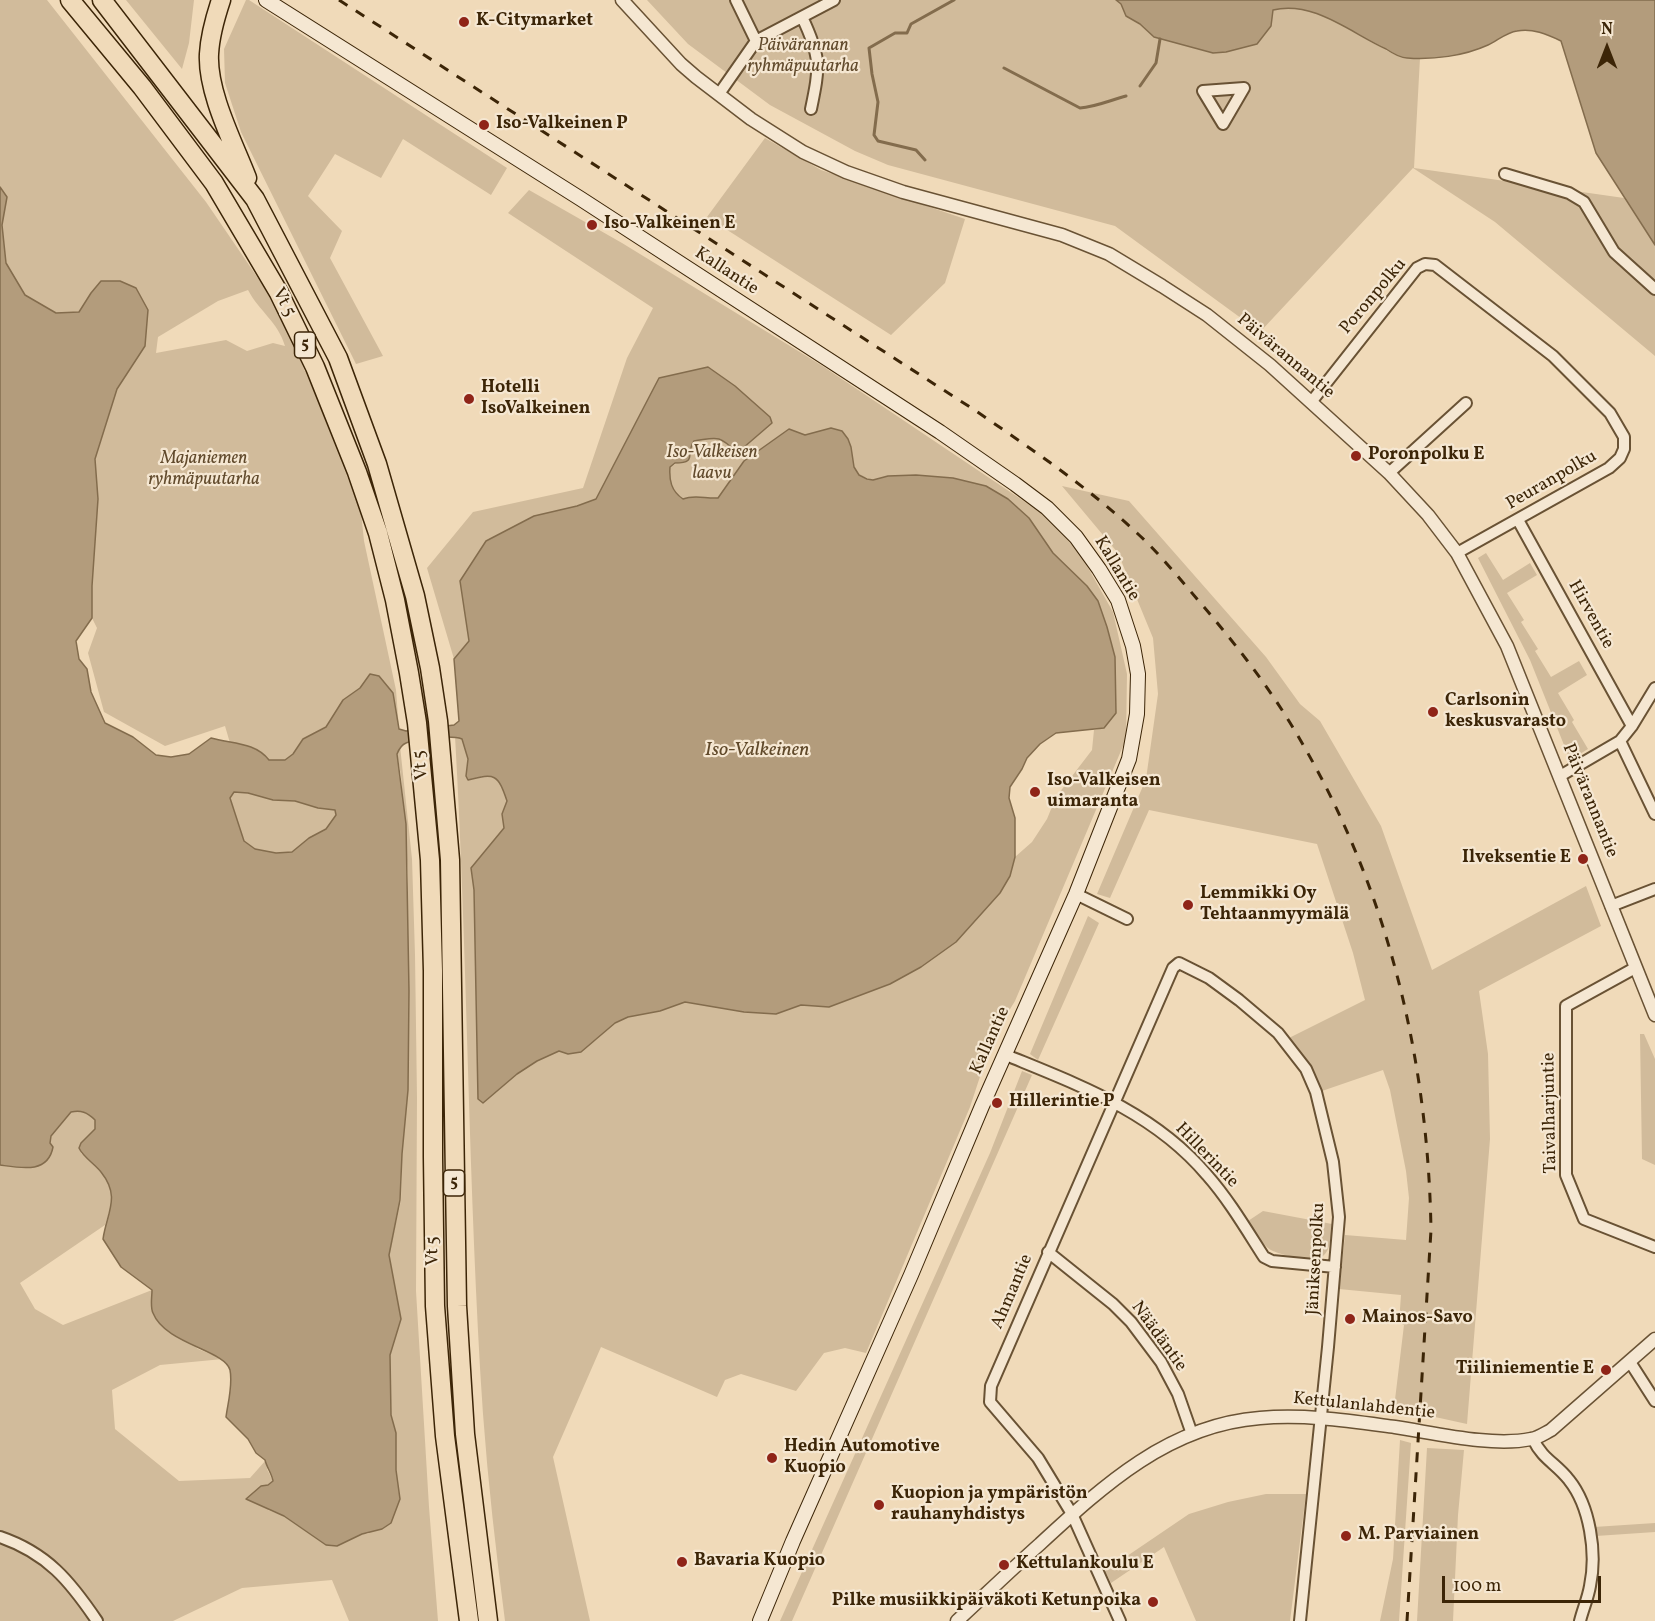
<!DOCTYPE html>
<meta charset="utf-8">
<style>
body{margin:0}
#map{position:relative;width:1655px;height:1621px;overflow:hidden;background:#f0dab9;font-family:Vollkorn,serif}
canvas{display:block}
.north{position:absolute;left:1577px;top:18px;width:60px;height:60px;-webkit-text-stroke:4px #f5e7d2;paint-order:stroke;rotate:0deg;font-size:16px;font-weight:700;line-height:24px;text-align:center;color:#3c2507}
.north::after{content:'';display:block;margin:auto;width:21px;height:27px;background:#3c2507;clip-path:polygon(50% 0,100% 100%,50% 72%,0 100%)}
.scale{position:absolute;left:1442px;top:1576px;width:159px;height:27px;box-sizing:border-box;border:3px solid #3c2507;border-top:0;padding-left:8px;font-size:18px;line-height:21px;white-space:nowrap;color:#3c2507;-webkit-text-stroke:4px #f5e7d2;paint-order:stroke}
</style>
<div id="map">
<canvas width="1655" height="1621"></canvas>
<div class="north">N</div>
<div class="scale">100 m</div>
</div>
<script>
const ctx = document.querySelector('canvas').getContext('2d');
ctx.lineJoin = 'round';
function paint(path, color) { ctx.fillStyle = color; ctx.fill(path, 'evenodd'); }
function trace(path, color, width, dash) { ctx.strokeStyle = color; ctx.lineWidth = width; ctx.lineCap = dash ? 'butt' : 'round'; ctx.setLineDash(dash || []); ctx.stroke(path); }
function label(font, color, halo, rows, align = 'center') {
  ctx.font = font + ' Vollkorn,serif'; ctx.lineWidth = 4.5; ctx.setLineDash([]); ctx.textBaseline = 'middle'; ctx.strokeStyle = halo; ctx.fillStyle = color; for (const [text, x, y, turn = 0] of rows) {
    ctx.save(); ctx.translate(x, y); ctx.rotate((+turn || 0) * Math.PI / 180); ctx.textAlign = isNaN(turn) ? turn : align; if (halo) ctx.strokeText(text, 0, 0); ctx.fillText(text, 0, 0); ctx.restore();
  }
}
paint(new Path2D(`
 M0 0H47L206 202 262 284 284 323 315 394 361 512 364 541 396 690 399 729 370 674 360 688 343 700 326 727 303 739 293 754 285 760H269C258 746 246 745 230 743L225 726 165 746 104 712 88 653 97 628 92 618V586L98 499 95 459 117 389 145 346 101 281 91 293 80 312 56 313 25 295 6 263 2 225 7 197 0 187ZM248 290C259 311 278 322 285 346L273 343 247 351 226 340 156 353 158 337 218 301Z
 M126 0H194L189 43 182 69Z
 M246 0H249L507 168 491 195 403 139 381 178 335 154 308 196 342 231 330 258 383 356 356 364 241 132 225 83 224 49Z
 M647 0H1116L1121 4 1126 16 1140 24 1154 37 1213 53 1271 26 1273 10C1313 0 1350 32 1384 49 1390 52 1398 57 1405 58 1410 59 1415 58 1420 58L1414 168 1624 198 1655 245V356L1495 222 1413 168 1260 332 1115 226 888 165 855 151 770 105 688 44Z
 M765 138 821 170 965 219 945 283 891 335 707 217Z
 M529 190 622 243 821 365 1049 518 1082 557 1113 612 1127 674 1126 739 1015 1001 993 1037 970 1107 866 1353 845 1348 824 1353 796 1391 741 1374 725 1380 717 1397 601 1347 553 1457 590 1621H505C496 1552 488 1483 483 1414 468 1188 468 962 455 736L463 739 468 759 466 776 468 779C496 774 498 774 507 801L502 814 504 828 471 868 474 890 478 1099 483 1103 517 1074 537 1061 559 1051 568 1054 596 1040 615 1023 628 1017 660 1011 685 1002 744 1012 776 1014 801 1005 829 1007 890 984 921 967 956 942 1000 893 1010 876 1015 857 1032 842 1047 819 1056 797 1092 750 1094 730 1104 728 1115 657 1098 601 873 480 859 475 854 467 744 461 719 498C706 499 695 494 683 499 671 491 669 480 670 467L691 456V445L694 440 714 437 723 439 730 447 743 448 702 429 596 499 577 506 454 659 427 568 473 512 583 488 627 358 653 308 508 213Z
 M1062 486 1129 501 1266 657 1300 704 1320 721 1381 826 1432 970 1586 886 1601 926 1479 991 1488 1054 1490 1139 1467 1424 1394 1408 1404 1325 1399 1323 1401 1295 1339 1289 1345 1235 1406 1240 1409 1198 1406 1171 1390 1090 1383 1070 1322 1091 1309 1063 1289 1038 1365 1000 1353 953 1317 844 1149 810 1110 898 1097 894 1146 779 1158 694 1153 638 1118 553Z
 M1486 553 1503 580 1530 563 1537 575 1507 593 1524 620 1521 622 1538 649 1535 651 1551 677 1579 661 1587 675 1558 693 1574 720 1572 722 1588 749 1570 760 1530 660 1478 558Z
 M400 746 412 859 415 955 417 1098 416 1291 429 1507 438 1621H349L332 1580 242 1588 173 1621H0V1165L21 1168 50 1143 51 1136 71 1112C81 1110 87 1112 95 1120V1129L82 1143 81 1153 101 1172 111 1186 113 1200 105 1225 20 1283 35 1309 63 1325 152 1290V1312L198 1349 223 1359 160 1365 112 1390 115 1429 179 1481 250 1478 266 1460 267 1469 273 1481 268 1485V1510L284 1516 326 1545 337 1546 362 1534H368L400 1499 396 1470V1433L391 1415 390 1355 401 1319 389 1255 401 1200 402 1154 408 1090V874L401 775 397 754Z
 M234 792 248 793 273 800 295 801 318 808 335 810 336 815 326 829 309 838 292 852 276 853 255 849 244 841 230 798Z
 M1088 916 1099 923 1038 1060 1030 1054Z
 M1640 1034H1644L1655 1059V1165L1642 1159Z
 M1022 1071 1032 1075 792 1621H780L990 1153Z
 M1263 1211 1332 1224C1331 1234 1331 1250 1323 1256 1315 1263 1276 1255 1268 1248 1260 1241 1254 1230 1248 1221Z
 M1400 1440 1411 1443 1399 1621H1380L1393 1559Z
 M1427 1448 1464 1450 1458 1515 1453 1621H1417Z
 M1266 1494H1306L1290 1621H1196L1164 1547 1111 1583 1105 1571 1189 1514 1228 1502Z
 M1655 1523V1532L1596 1536 1594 1527Z`), '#d1bb9b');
const water = new Path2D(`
 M1116 0H1655V245L1596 153 1561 41C1547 34 1532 28 1517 31 1507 32 1497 41 1488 45 1464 56 1433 60 1407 58 1400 58 1392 53 1386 49 1351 33 1313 0 1273 10L1271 26 1257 44 1226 52 1213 53 1154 37 1140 24 1126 16 1121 4Z
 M0 187 7 197 2 225 6 263 25 295 56 313 79 312 91 293 101 281H120L136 288 148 310 145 346 117 389 95 459 98 499 92 586V618L76 641 79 659 87 669 91 692 105 723 133 737 156 755 171 757 189 754 211 738C232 744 255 742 269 760H285L293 754 303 739 326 727 343 700 360 688 370 674 379 676 393 693 399 729 406 731 454 725 459 721 454 659 469 641 460 581 486 541 534 516 577 506 596 499 659 378 708 367 735 386 770 417 772 423 743 448 735 451C718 434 716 438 694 441 685 454 698 463 675 463L670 467C669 480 671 491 683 499 695 494 706 499 718 498L744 461 789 429 805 435 831 428 842 431 848 439 851 447 854 467 859 475 867 479 873 480 888 476 916 475 953 478 986 486 1008 499 1029 518 1053 553 1087 586 1098 601 1107 627 1115 657 1116 713 1104 728 1056 733 1040 744 1027 758 1022 769 1010 787 1009 798 1015 818V857L1010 876 1000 893 956 942 921 967 890 984 829 1007 801 1005 776 1014 744 1012 685 1002 660 1011 628 1017 615 1023 581 1052 568 1054 559 1051 537 1061 517 1074 483 1103 478 1099 474 890 471 868 504 828 502 814 507 801C498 774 495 773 468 780L466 776 468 759 462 739C452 735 416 738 406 743 401 745 399 749 397 754L406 824 409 991 408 1090 402 1154 400 1200 389 1255 401 1319 390 1355 391 1415 396 1433V1470L400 1499 391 1523 382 1529 362 1534 337 1546 326 1545 284 1516 246 1499 261 1486 268 1485 273 1481C272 1474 267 1468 265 1460L256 1453 248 1439 226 1417C228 1402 233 1385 230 1370 225 1350 165 1344 153 1313 150 1307 152 1297 152 1290L121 1267 103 1239C107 1212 121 1197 101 1172 95 1164 83 1157 79 1148L81 1143 95 1129V1120C87 1112 81 1110 71 1112L51 1136 50 1143 53 1147C48 1174 21 1168 0 1165ZM234 792 248 793 273 800 295 801 318 808 335 810 336 815 326 829 309 838 292 852 276 853 255 849 244 841 230 798Z`);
paint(water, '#b39c7c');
trace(water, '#836c4d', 1.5);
trace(new Path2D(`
 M1004 68 1080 108C1095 107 1111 100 1126 96
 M1140 86 1156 63 1160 39
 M925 160 916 150 878 141 874 135 878 102 872 74 869 48 895 33H907L911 24 954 0`), '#836c4d', 3);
const minor = new Path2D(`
 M736 0 756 41
 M802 17C821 57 820 66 811 109
 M1244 88 1223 124 1203 91Z
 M719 94 756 41 834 0
 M1505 174 1569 193 1584 202 1614 252 1655 289
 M1312 401 1417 268 1425 264 1435 265 1553 356 1610 413 1624 437V449L1620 458 1609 468 1457 553
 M1389 473 1466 403
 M1518 520 1632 726
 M1620 741 1655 814
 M1560 776 1620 741 1632 726 1655 688
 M1076 894 1127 919
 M1611 906 1655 889
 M1635 968 1566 1006V1175L1584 1219 1655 1247
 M1006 1055C1079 1085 1154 1112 1207 1175 1229 1200 1246 1229 1264 1257L1272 1261 1335 1267
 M1048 1252 1113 1304 1131 1322 1161 1362 1178 1394 1192 1434
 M1630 1362 1655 1401
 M1533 1439C1543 1460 1556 1463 1569 1480 1590 1506 1597 1553 1590 1586 1588 1598 1583 1609 1580 1621
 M0 1537C47 1553 70 1581 97 1621
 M1120 1621 1072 1514 1038 1458 990 1402 991 1386 1173 968 1179 963 1209 978 1239 1000 1278 1033 1306 1069 1316 1092 1333 1162 1339 1217 1328 1347 1300 1621`);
const tertiary = new Path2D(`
 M622 0 681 64 696 77 751 119 803 152 846 172 903 192 1062 235 1109 254 1162 286 1207 315 1270 365 1389 473 1428 515 1457 553 1507 646 1655 1015
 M957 1621C985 1595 1012 1569 1040 1544 1104 1485 1169 1425 1260 1418 1306 1414 1350 1421 1395 1427 1435 1433 1492 1447 1531 1439 1538 1438 1545 1433 1551 1430L1655 1339`);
const secondary = new Path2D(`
 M266 0 581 199 940 432 1015 484 1047 508 1076 537 1099 569 1118 600 1133 646 1138 674 1137 714 1129 759 1076 894 982 1106 911 1275 793 1541 760 1621`);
const motorway = new Path2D(`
 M70 0 142 87 214 183 279 293 315 367 357 472 378 533 395 600 409 673 417 723 430 860 433 971V1157L435 1306 445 1436 469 1621
 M102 0 255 199 338 358 377 464 415 596 430 668 438 721 450 860 457 1306 465 1434 488 1621
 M221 0C215 18 210 35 209 54 207 92 233 142 247 178`);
trace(minor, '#695234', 14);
trace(tertiary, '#695234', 15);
trace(secondary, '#3c2507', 16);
trace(motorway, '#3c2507', 21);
trace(minor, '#f5e7d2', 10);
trace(tertiary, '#f5e7d2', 12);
trace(secondary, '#f5e7d2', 14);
trace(motorway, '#f0dab9', 18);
trace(new Path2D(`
 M339 0 973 409C1030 448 1088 487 1138 534 1162 556 1183 583 1204 607 1237 646 1269 687 1295 731 1386 883 1428 1054 1431 1230L1407 1621`), '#3c2507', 3, [10, 10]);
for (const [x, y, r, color] of [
 [464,22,6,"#8f2418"],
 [484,125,6,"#8f2418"],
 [592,225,6,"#8f2418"],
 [469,399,6,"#8f2418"],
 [1356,456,6,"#8f2418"],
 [1433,712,6,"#8f2418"],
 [1035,792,6,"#8f2418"],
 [1583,859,6,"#8f2418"],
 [1188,905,6,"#8f2418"],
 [997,1103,6,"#8f2418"],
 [1350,1319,6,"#8f2418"],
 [1606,1370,6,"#8f2418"],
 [772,1458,6,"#8f2418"],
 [879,1505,6,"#8f2418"],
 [1346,1536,6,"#8f2418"],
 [682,1562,6,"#8f2418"],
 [1004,1565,6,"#8f2418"],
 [1153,1602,6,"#8f2418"]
]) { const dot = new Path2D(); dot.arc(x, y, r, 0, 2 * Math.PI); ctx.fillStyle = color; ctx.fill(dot); trace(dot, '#f5e7d2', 2); }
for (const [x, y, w] of [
 [305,345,21],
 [454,1183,21]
]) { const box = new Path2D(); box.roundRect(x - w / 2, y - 13, w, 26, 4.5); ctx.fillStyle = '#f5e7d2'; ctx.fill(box); trace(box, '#3c2507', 1.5); }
label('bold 16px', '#3c2507', null, [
 ["5",305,345],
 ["5",454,1183]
]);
label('bold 18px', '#3c2507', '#f5e7d2', [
 ["K-Citymarket",476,22],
 ["Iso-Valkeinen P",496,125],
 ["Iso-Valkeinen E",604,225],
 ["Hotelli",481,389],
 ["IsoValkeinen",481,410],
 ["Poronpolku E",1368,456],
 ["Carlsonin",1445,702],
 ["keskusvarasto",1445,723],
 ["Iso-Valkeisen",1047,782],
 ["uimaranta",1047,803],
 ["Ilveksentie E",1571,859,"right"],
 ["Lemmikki Oy",1200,895],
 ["Tehtaanmyymälä",1200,916],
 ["Hillerintie P",1009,1103],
 ["Mainos-Savo",1362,1319],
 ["Tiiliniementie E",1594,1370,"right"],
 ["Hedin Automotive",784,1448],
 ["Kuopio",784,1469],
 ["Kuopion ja ympäristön",891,1495],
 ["rauhanyhdistys",891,1516],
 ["M. Parviainen",1358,1536],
 ["Bavaria Kuopio",694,1562],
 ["Kettulankoulu E",1016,1565],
 ["Pilke musiikkipäiväkoti Ketunpoika",1141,1602,"right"]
], 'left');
label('italic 18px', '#614a2c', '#f5e7d2', [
 ["Päivärannan",803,47],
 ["ryhmäpuutarha",803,68],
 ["Iso-Valkeisen",712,454],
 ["laavu",712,475],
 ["Majaniemen",204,460],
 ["ryhmäpuutarha",204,481]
]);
label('18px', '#3c2507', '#f5e7d2', [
 ["Kallantie",726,272,33],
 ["Poronpolku",1374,297,-50],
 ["Vt 5",283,303,62],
 ["Päivärannantie",1285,357,40],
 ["Peuranpolku",1552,481,-30],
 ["Kallantie",1116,569,59],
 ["Hirventie",1590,615,61],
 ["Vt 5",422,765,-96],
 ["Päivärannantie",1589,801,68],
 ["Kallantie",991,1041,-66],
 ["Taivalharjuntie",1551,1113,-91],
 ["Hillerintie",1206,1156,46],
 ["Vt 5",434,1251,-91],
 ["Jäniksenpolku",1317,1259,-87],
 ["Ahmantie",1013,1292,-67],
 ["Näädäntie",1158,1337,54],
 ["Kettulanlahdentie",1364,1407,6]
]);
label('italic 20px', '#60492a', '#f5e7d2', [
 ["Iso-Valkeinen",757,751]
]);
</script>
